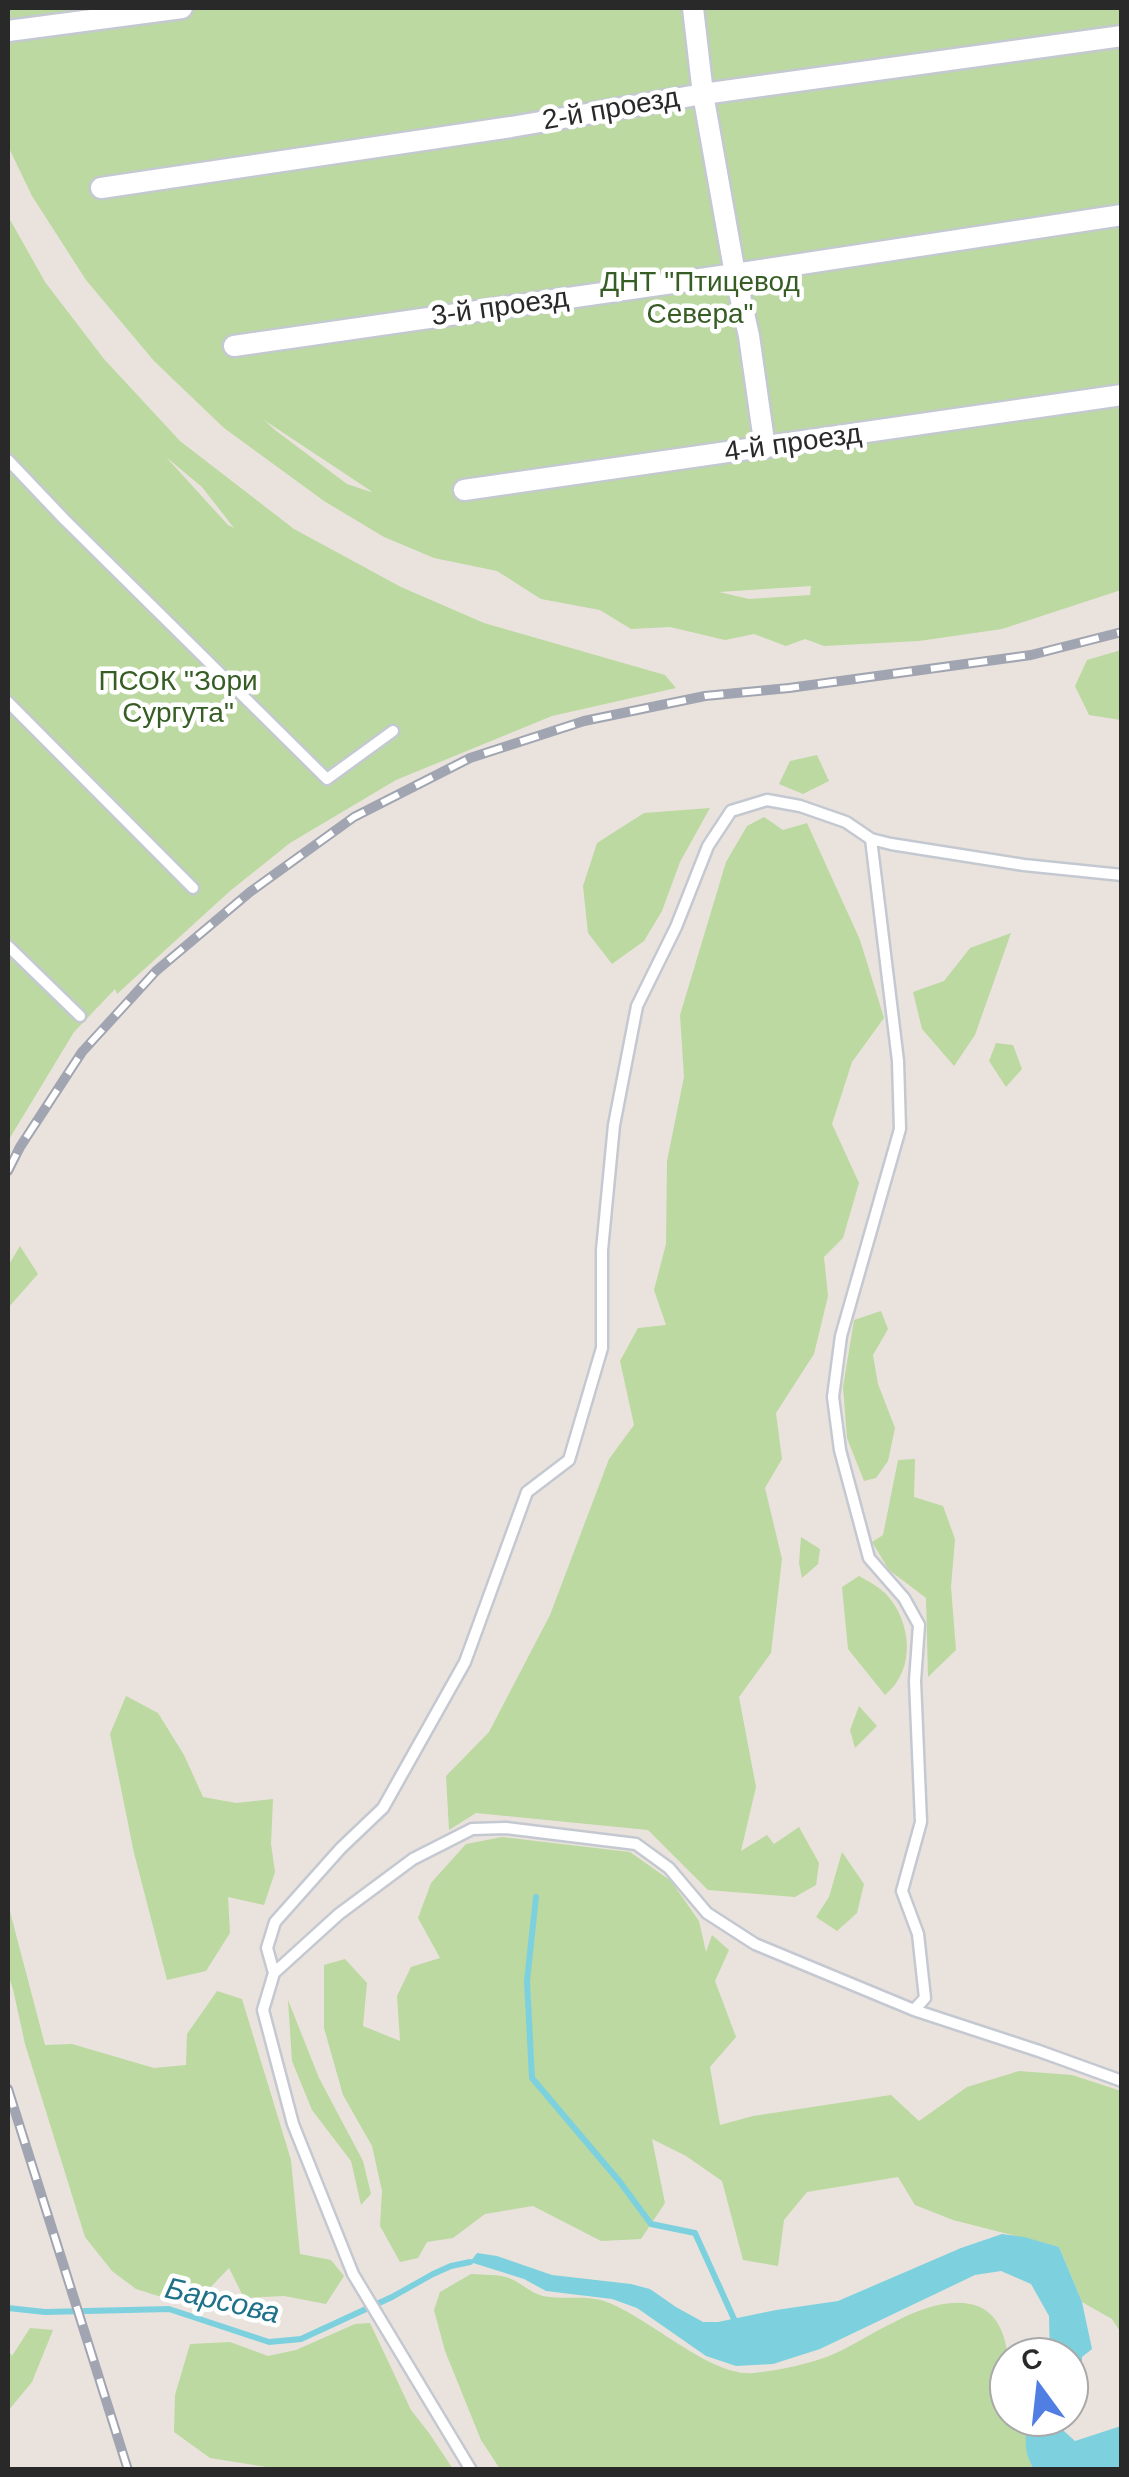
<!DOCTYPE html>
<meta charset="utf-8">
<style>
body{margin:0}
#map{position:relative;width:1129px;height:2477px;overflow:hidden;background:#eae3dd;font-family:Arial,sans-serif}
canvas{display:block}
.frame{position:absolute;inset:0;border:10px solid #292929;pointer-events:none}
.north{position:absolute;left:989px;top:2337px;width:100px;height:100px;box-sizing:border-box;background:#fff;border:2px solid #a9a9a9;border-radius:50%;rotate:345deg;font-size:28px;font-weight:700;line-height:40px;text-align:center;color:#292929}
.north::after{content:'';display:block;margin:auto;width:35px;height:45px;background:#517ee3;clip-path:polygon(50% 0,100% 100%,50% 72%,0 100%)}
</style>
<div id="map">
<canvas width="1129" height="2477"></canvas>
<div class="frame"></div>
<div class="north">С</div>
</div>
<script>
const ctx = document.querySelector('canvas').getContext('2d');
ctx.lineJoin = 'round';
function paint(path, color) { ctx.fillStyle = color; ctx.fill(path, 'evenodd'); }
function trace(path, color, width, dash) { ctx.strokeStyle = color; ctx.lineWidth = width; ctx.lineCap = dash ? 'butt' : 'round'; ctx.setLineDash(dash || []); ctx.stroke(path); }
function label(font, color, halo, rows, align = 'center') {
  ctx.font = font + ' Arial,sans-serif'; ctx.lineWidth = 9; ctx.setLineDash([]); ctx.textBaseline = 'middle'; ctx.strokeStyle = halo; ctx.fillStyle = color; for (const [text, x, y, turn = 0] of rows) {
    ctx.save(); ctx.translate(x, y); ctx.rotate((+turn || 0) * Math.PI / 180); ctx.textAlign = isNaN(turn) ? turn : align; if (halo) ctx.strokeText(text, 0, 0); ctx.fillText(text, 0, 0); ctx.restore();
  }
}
paint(new Path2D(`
 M8 8H1121V590L1002 629 919 641 824 646 805 639 786 646 754 634 725 640 670 627 631 629 600 610 541 599 497 571 434 558 384 537 324 501 224 428 154 361 86 280 32 196 8 146ZM264 420 371 491V492L347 484 275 430ZM811 586 810 595 749 599 719 592Z
 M8 216 45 282 104 359 180 441 294 529 401 587 484 623 665 675 676 688 552 716 396 780 290 843 230 891 117 994 115 989 74 1032 8 1141ZM166 457 202 487 234 528 228 525Z
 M1121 650V720L1089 715 1075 686 1087 660Z
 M817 755 829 781 803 794 779 784 790 761Z
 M710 808 680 862 662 911 644 941 612 964 588 933 583 886 597 843 644 813Z
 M764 817 783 830 807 823 860 940 884 1018 852 1062 832 1124 859 1183 843 1238 824 1257 828 1296 814 1354 776 1413 782 1459 765 1488 782 1559 771 1653 739 1697 756 1787 741 1851 767 1835 774 1844 799 1827 819 1863 816 1885 795 1897 708 1890 648 1830 476 1813 449 1830 446 1776 489 1732 550 1615 609 1459 634 1425 620 1361 638 1328 666 1325 654 1290 666 1244 667 1161 684 1077 680 1015 726 862 747 826Z
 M1011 933 975 1035 954 1066 922 1029 913 992 944 981 970 948Z
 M996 1043 1013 1045 1022 1069 1006 1087 989 1061Z
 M20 1246 38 1274 8 1308V1266Z
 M881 1311 888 1329 873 1355 878 1384 895 1428 888 1461 876 1478 864 1481 847 1438 843 1387 854 1320Z
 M915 1459 914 1497 943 1506 955 1539 951 1587 956 1650 928 1677 926 1598 889 1570 872 1542 883 1535 898 1460Z
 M801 1537 820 1549 818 1564 802 1578 799 1563Z
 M859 1576C868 1581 879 1587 886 1594 912 1622 916 1670 885 1695L848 1649 842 1587Z
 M126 1696 158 1713 184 1755 203 1797 236 1803 273 1799 271 1844 275 1872 264 1905 228 1897 230 1933 206 1971 167 1980 134 1853 110 1734Z
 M859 1706 877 1726 855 1748 850 1730Z
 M502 1837 630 1852 671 1881 699 1921 706 1952 712 1935 729 1950 715 1981 736 2037 710 2067 720 2125 753 2116 891 2095 919 2121 967 2087 1019 2071 1072 2075 1121 2091V2333L1112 2319 1082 2302 1059 2247 953 2220 915 2205 898 2177 807 2192 784 2220 778 2266 743 2260 722 2181 686 2156 652 2139 665 2203 641 2239 601 2241 533 2206 485 2214 453 2238 427 2242 418 2258 400 2262 380 2226 382 2191 372 2146 343 2095 324 2028V1965L345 1959 367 1983 363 2026 400 2041 397 1996 411 1967 440 1958 418 1918 431 1883 466 1844Z
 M842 1852 864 1884 857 1913 837 1931 816 1917 829 1897Z
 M8 1904 45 2045 72 2044 154 2068 186 2065 187 2034 217 1991 242 1999 291 2160 300 2254 331 2260 344 2276 326 2304 284 2296 244 2298 229 2268 202 2296 168 2299 136 2289 112 2271 85 2237 25 2044 13 1989 8 1975Z
 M288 2000 319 2078 363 2161 371 2194 361 2205 351 2161 312 2110 292 2061Z
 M471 2274C483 2275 498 2274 509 2278 521 2283 531 2293 543 2296 563 2300 585 2295 604 2301 648 2316 711 2378 754 2373 780 2370 812 2364 836 2353 873 2336 927 2295 970 2304 1017 2313 1009 2382 1009 2417H1025C1030 2435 1022 2453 1034 2469H500L481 2440 445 2351 434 2310 440 2292Z
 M370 2323 411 2410 429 2433 453 2469H279L210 2458 174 2432 175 2395 190 2344 230 2342 268 2356 296 2350 355 2324Z
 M30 2328 53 2330 32 2382 8 2411V2350L12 2356Z`), '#bbd9a0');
paint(new Path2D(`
 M1002 2234 1024 2237 1059 2247 1082 2302 1092 2349 1082 2357V2375L1069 2400V2357H1050L1049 2316 1031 2284 1001 2271 975 2275 820 2349 773 2364 736 2366 706 2356 637 2308 612 2299 546 2291 524 2279 470 2262 477 2253 497 2256 552 2275 631 2284 650 2289 676 2307 703 2322H718L776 2310 838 2301 961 2248Z
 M1031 2417H1065L1064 2431 1075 2441 1121 2426V2469H1034C1024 2455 1023 2433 1031 2417Z`), '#7dd1df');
trace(new Path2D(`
 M536 1897 527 1981 532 2078 620 2182 651 2224 695 2233 734 2319
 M8 2308 45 2312 169 2309 269 2342 301 2339 392 2297 433 2274 451 2266 470 2262`), '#7dd1df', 6);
const lane = new Path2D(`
 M8 460 65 520 327 779 393 731
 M8 702 193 888
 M871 839 898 1061 900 1129 841 1336 833 1397 840 1450 869 1558 904 1598 919 1625 915 1681 921 1822 902 1891 918 1934 925 1998 914 2010
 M8 946 80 1016
 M274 1973 267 1948 275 1922 341 1848 383 1808 465 1662 527 1492 569 1460 602 1348V1250L614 1125 637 1006 676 927 708 846 731 811 767 800 800 806 846 822 871 839 891 844 1024 865 1122 875
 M471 2470 353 2274 293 2124 263 2010 274 1973 339 1914 413 1859 472 1829 506 1828 636 1844 669 1868 707 1913 755 1944 914 2010 1039 2051 1122 2081`);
const street = new Path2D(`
 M693 8 703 94 735 274 749 336 765 448
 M8 31 182 8
 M101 188 511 127 703 94 1122 36
 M234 346 735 274 1122 215
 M464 490 1122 395`);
trace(lane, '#c4c9d1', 15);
trace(street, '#c4c9d1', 25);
trace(lane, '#fff', 10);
trace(street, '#fff', 20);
const rail = new Path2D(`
 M8 1171 20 1147 82 1052 156 971 250 892 354 817 470 758 584 721 705 696 789 688 1031 655 1122 632
 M8 2089 128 2470`);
trace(rail, '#a0a5b1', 10);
trace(rail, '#fff', 6, [19]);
label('28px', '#292929', '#fff', [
 ["2-й проезд",611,110,-10],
 ["3-й проезд",500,308,-8],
 ["4-й проезд",793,444,-8]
]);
label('28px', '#365d23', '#fff', [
 ["ДНТ \"Птицевод",700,283],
 ["Севера\"",700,315],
 ["ПСОК \"Зори",178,682],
 ["Сургута\"",178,714]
]);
label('italic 30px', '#1e7189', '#fff', [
 ["Барсова",222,2302,13]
]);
</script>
